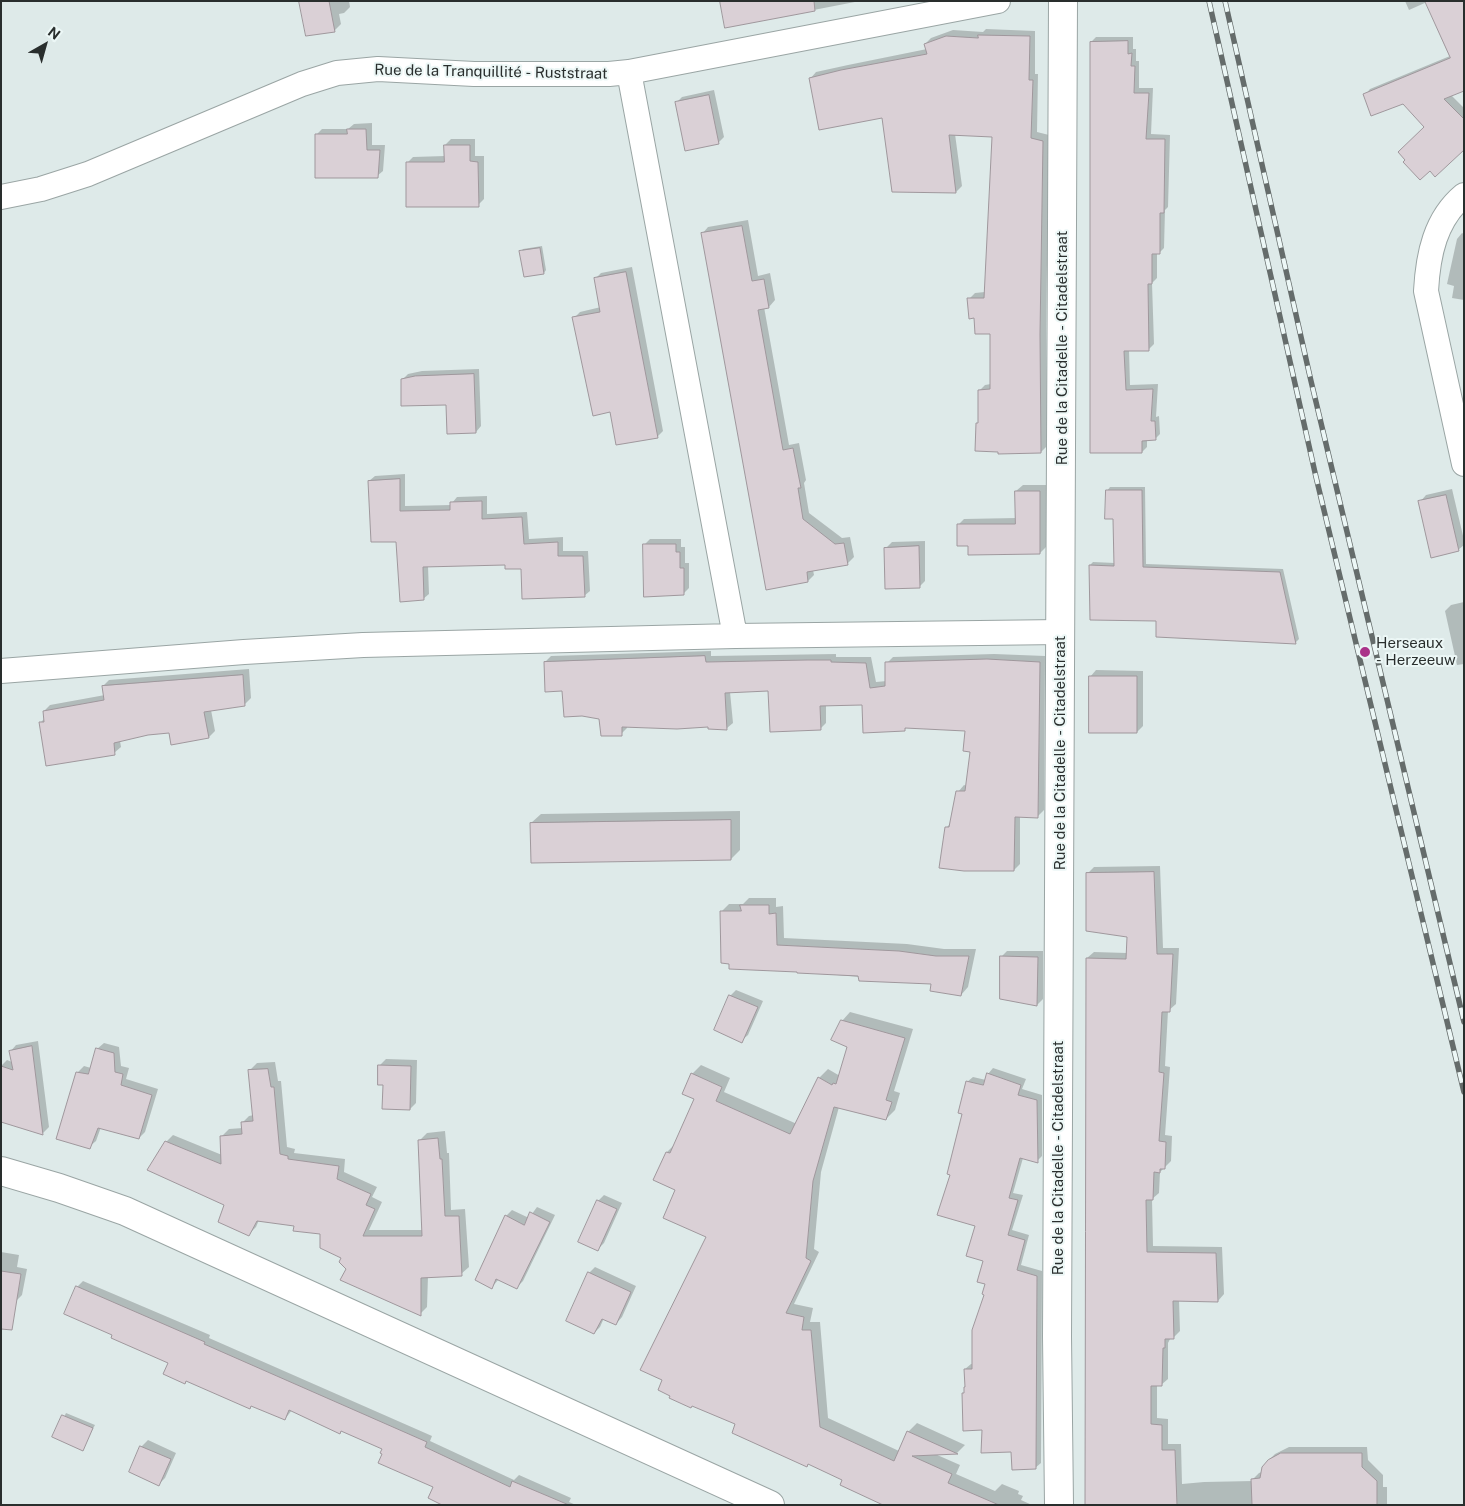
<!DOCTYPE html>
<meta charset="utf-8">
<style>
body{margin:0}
#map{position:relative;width:1465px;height:1506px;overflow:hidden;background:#deeae9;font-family:"Public Sans",sans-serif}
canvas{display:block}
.frame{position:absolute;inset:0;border:2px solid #292e2d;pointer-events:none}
.north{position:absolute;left:20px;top:20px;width:50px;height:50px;-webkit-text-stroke:4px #ecf7f6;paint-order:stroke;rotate:38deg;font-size:14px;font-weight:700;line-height:20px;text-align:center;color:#292e2d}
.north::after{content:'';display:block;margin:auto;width:18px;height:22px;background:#292e2d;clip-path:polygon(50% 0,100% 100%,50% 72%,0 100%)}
</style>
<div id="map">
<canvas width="1465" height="1506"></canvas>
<div class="frame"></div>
<div class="north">N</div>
</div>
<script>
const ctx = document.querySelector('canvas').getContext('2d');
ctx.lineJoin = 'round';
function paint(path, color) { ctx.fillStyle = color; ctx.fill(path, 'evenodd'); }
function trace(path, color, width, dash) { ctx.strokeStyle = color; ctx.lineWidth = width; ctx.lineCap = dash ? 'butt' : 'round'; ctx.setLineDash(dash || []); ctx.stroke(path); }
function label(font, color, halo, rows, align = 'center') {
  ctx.font = font + ' "Public Sans",sans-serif'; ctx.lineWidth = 4; ctx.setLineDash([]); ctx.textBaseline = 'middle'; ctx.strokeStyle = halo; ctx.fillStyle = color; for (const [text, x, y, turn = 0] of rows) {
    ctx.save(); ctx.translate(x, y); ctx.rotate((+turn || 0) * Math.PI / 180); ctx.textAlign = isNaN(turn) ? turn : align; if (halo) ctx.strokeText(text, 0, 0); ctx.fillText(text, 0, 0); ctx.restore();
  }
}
paint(new Path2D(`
 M301 1H349L350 7 344 13 339 14 341 24 334 31Z
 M720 1H860L726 27Z
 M1405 1H1461L1451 95 1464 108V149L1426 127 1403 103 1365 95 1370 89 1450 56 1427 2 1409 10Z
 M986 29 1035 31V74H1038L1037 132 1049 135 1046 327 1047 446 1041 452 977 424 979 422V391L985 385 991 384V333L975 317 969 299 975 293 985 292 993 135 955 134 962 186 956 192 883 116 810 79 816 72 848 65 927 49 925 44 931 38 953 30 983 32Z
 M1096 37H1133V49H1136V61H1139V88H1153L1151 134 1170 135 1168 207 1165 210 1164 248 1159 253H1157V278L1152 283 1154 344 1148 350H1129L1130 385 1158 384 1156 417 1159 416 1160 434 1155 439H1147V447L1142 452H1091V42Z
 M714 90 724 137 718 143 676 103 682 97Z
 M372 123V145H385L383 171 377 176 316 135 322 129H348L354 124Z
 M451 139H475V156H484V199L478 205 407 163 413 157 445 156V145Z
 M748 220 758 276 770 273 775 300 769 307H764L789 445 799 443 806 480 804 483 809 513 842 538 850 537 854 557 848 563 813 570 814 575 808 581 702 234 708 227Z
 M1462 233 1464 234V300L1452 298 1454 286 1447 284 1457 239Z
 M542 246 546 270 544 273 521 252 523 249Z
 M632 267 663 431 657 437 611 411 574 318 580 312 601 307 595 279 601 273Z
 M479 369 481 426 476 432 447 404 402 380 408 374 422 371Z
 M405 474V506L452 505V503L457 497 487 496V514L527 512 529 539 563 537V551H588L590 591 584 596 522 567 506 564 428 566 429 594 423 599 369 481 375 476Z
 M1023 485H1046V547L1040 553 958 525 964 519 1016 518V491Z
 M1110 487H1145L1146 564 1283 569 1299 639 1296 642 1157 636V620L1090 565 1093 562 1115 563V518L1107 491Z
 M1452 489 1464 540V545L1458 550 1420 502 1426 495Z
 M650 539H681V547H685V563H689V588L683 594 644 545Z
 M925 541V581L919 587 886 548 892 542Z
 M1464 602V664L1457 665 1445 611 1451 605Z
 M711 651V656L836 654V657H871L876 682 887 681V663L893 657 994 654 1045 656 1044 810 1038 816H1020V864L1014 870 947 827 951 823 958 792 964 785 967 786 971 751 966 730 907 727 904 730 863 704 826 705V723L820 729 769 690 730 692 733 723 727 728 709 726H627V728L621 734 563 690 545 662 551 656Z
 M249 669 251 698 244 705 211 710 215 731 209 737 170 731 148 733 120 741 121 747 114 753 40 723 45 718 44 711 50 705 105 695 103 686 109 680Z
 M1096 670 1143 671V726L1137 732 1090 677Z
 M740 811V850L731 859 531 823 541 814Z
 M1160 866 1163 948H1179L1176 1004 1168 1011 1165 1066 1170 1067 1165 1135 1172 1136 1171 1161 1160 1172 1159 1193 1152 1199 1153 1246 1222 1247 1224 1294 1218 1301 1179 1300 1180 1331 1174 1337H1171L1168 1343V1379L1161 1385H1157V1418L1168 1419V1444H1181L1182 1484 1204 1482 1253 1481V1479L1259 1473 1262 1472 1268 1461 1275 1454 1289 1447H1367L1368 1460 1383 1475V1487H1387V1505H1087V958L1094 952 1127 953 1129 936 1088 873 1094 867Z
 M749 898H776V907L783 906 784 938 907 944 944 949H976L968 987 961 995 932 983 754 968 721 912 729 904H743Z
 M1007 951H1043V999L1037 1005 1001 957Z
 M736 990 763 1001 748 1035 741 1041 730 996Z
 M850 1012 913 1029 894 1091 900 1093 895 1110 886 1119 839 1107 821 1172 814 1249 819 1252 794 1304 813 1308 810 1322H820L828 1418 899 1451 908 1432 917 1423 965 1445 957 1453 935 1454 960 1465 956 1474 995 1491 1002 1484 1019 1491 1018 1494 1023 1496 1021 1500 1032 1505H886L843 1479 809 1463 806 1466 737 1424 693 1405 707 1236 677 1190 667 1152 676 1143 696 1099 692 1074 701 1065 730 1078 724 1092 797 1124 819 1078 828 1069 840 1076 849 1046 842 1021Z
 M38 1041 49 1127 43 1133 1 1120V1066L7 1060 12 1062 10 1052 16 1045Z
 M104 1043 119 1047 121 1066 129 1068 126 1079 158 1089 145 1132 139 1138 101 1127 96 1141 89 1147 77 1073 84 1066 91 1068 97 1049Z
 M386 1059 417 1060 416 1103 410 1109 379 1066Z
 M275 1062 278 1081H281L287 1147 295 1149 294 1153 345 1159 344 1172 377 1187 372 1197 382 1202 369 1230H423L420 1140 427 1133 445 1131 447 1153H449L451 1210 465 1209 469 1267 461 1274 428 1276 427 1307 420 1314 347 1268 343 1257 322 1232 295 1225 259 1220 256 1227 249 1234 226 1205 166 1142 173 1135 222 1155V1136L229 1129 243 1128 242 1123 249 1116 254 1115 250 1070 257 1063Z
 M993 1068 1026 1079 1022 1089 1042 1095V1156L1037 1161 1023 1158 1013 1193 1023 1195 1012 1230 1029 1235 1021 1265 1042 1271 1041 1463 1035 1468 983 1429 963 1394 965 1391V1369L971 1364H974L986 1283 985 1260 977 1225 951 1174 963 1113 967 1082 973 1077 986 1080 988 1074Z
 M604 1195 622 1203 604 1243 598 1249V1201Z
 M537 1207 555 1215 523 1281 516 1288 499 1279 492 1287 506 1216 512 1210 529 1218Z
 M1 1252 19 1255 17 1267 27 1269 22 1295 16 1301 1 1298Z
 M595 1267 636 1286 622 1317 616 1324 604 1318 600 1327 594 1333 589 1273Z
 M83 1281 210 1335 209 1338 432 1436 430 1441 514 1480 519 1475 571 1498 569 1502 576 1505H476L384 1448 342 1430 340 1432 292 1410 285 1419 114 1335 77 1287Z
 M66 1413 95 1425 82 1449 54 1437Z
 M148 1440 176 1453 165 1478 159 1484 130 1471 141 1447Z`), '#0003');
const building = new Path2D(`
 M299 1H329L335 32 306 36Z
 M720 1H814L815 11 725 28Z
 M1425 1H1464V91L1444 99 1464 119V150L1435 177 1430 171 1420 180 1403 162 1405 160 1398 152 1424 127 1403 104 1371 116 1363 94 1450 58Z
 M978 35 1030 36 1029 80H1033L1031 138 1043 141 1040 334 1041 453 998 454V452L975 451 976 423H978V390L990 389V334H975L974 318 969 319 967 298H984L992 137 949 135 956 193 892 192 882 118 819 130 809 78 841 70 927 54 924 44 946 36 978 38Z
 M1128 41V54L1132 53 1131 66H1135L1134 93H1149L1146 139H1165L1164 213H1160V254H1152V284H1148L1149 351H1124L1126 390 1153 389 1151 421H1155L1156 440 1142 441V453H1090V42Z
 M709 95 719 144 685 151 675 102Z
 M347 129H366L367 150H380L378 178H315V134H347Z
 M444 145H470V161L478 162 479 207H406V162H444Z
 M742 226 752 281 764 279 769 308 758 310 783 450 793 448 801 488H798L803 519 835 544 844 543 848 565 807 572 808 582 766 590 701 233Z
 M540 248 544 274 524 277 519 251Z
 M626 272 658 438 616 445 610 412 593 416 572 317 600 312 594 278Z
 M474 374 476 433 447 434 446 405 401 406V379L415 376Z
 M400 479V511L450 510V502L482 501V519L522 517 524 544 558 542V556H583L585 597 522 599 521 569H505V565L423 567 424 600 400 602 396 542H371L368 481Z
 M1106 490H1142L1143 567 1280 572 1296 644 1156 637V621L1090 620 1089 565 1114 566 1113 519H1105Z
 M1015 491H1040V554L968 555V546H957V524H1015Z
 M1446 495 1459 551 1431 558 1418 501Z
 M643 544H676V552H680V568H684V595L644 597Z
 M919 546 920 588 885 589 884 548Z
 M705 656 706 662 807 660H831V662L866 663 870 688 885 686V662L987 659 1040 662 1038 818 1015 817 1014 871H964L939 868 945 827H949L956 791H965L970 752 963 751 965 731 905 728V731L863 733 862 705 820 706 821 730 770 732 768 691 725 693 727 730 708 729V727L677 729 622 727V736H601L599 719 582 716 564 717 562 691 545 692 544 662Z
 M243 675 245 706 204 712 209 738 171 745 169 733 148 735 114 743 115 755 46 766 39 722H44L43 711 104 700 102 686Z
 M1089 676H1137V733H1089Z
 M731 820V860L531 863 530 823Z
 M1154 872 1157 954H1173L1170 1012H1162L1159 1072 1164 1073 1159 1141 1166 1142 1165 1169H1160V1173L1154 1172 1153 1200H1146L1147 1252 1216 1253 1218 1302 1173 1301 1174 1339H1165V1348H1163L1162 1386H1151V1424L1162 1425V1450H1175L1177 1505H1085L1086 958 1126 959 1127 937 1086 931V873Z
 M740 905H769V914L776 913 777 945 899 951 936 956H969L961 996 930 991 931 984 859 981 858 976 797 973V972L729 969V964L721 963 720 911H741Z
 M1000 956 1038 957 1037 1006 1000 999Z
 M729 995 758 1007 742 1043 714 1030Z
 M841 1020 905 1038 886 1100 892 1102 886 1120 834 1107 813 1181 806 1258 811 1261 786 1313 804 1317 802 1330H811L820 1427 894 1461 907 1431 958 1454 912 1456 952 1474 948 1483 999 1505H883L840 1485 842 1480 808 1464 807 1467 732 1433 735 1424 692 1406 691 1408 669 1398 670 1396 658 1390 662 1380 640 1370 706 1237 663 1218 675 1190 653 1180 666 1152 670 1153 694 1099 682 1094 691 1073 722 1087 716 1101 790 1134 818 1077 832 1085 833 1083 836 1084 847 1047 831 1040Z
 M32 1046 43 1135 1 1122V1066L13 1070 9 1051Z
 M96 1048 114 1053 115 1072 123 1074 121 1085 152 1095 139 1139 98 1128 90 1149 56 1139 76 1072 88 1074Z
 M378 1065 411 1066 410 1110 382 1109 383 1085H378Z
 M268 1069 271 1087H274L280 1154 288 1156V1159L339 1166 337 1179 371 1194 366 1205 375 1209 363 1236H422L418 1140 438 1138 440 1159H442L445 1216H459L462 1276 421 1278V1316L340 1280 346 1269 339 1262 341 1258 320 1248V1234L293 1231 294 1226 257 1221 249 1236 218 1222 224 1205 147 1170 165 1141 221 1164 220 1136 242 1134 241 1122 253 1121 248 1070Z
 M987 1073 1021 1085 1018 1095 1037 1100 1038 1163 1020 1158 1009 1198 1018 1200 1008 1235 1025 1240 1017 1270 1037 1276 1036 1469 1012 1470 1011 1452 981 1453 982 1430 963 1431 962 1393H964V1387H965L964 1369H972V1330L984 1295 982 1294 985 1284 977 1282 983 1261 966 1256 975 1226 937 1215 950 1175 947 1174 962 1114 958 1113 966 1081 983 1085Z
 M597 1200 617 1209 598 1251 578 1242Z
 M530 1212 550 1222 517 1289 496 1279 492 1289 475 1280 505 1215 524 1225Z
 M1 1271 21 1274 12 1330 1 1329Z
 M588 1272 631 1292 616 1325 602 1319 594 1334 566 1321Z
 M76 1286 205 1342 204 1344 427 1442 425 1447 510 1487 512 1481 569 1505H442L428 1498 433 1487 378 1463 382 1454 380 1453 382 1449 341 1431 340 1434 289 1410 285 1420 251 1406 250 1409 186 1381 185 1384 163 1374 168 1363 111 1338 112 1335 64 1314Z
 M62 1415 93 1428 83 1451 52 1437Z
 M140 1446 171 1459 159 1486 129 1472Z
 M1281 1453H1362V1467L1377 1481V1505H1252L1251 1479 1260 1478 1262 1467 1268 1460Z`);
paint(building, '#dad0d6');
trace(building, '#9f979c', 1);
const street = new Path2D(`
 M629 72 735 636
 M1464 195C1435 219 1428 255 1426 291L1464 464
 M1 197 41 189 88 174 302 84 337 73 378 69 474 74H609L629 72 998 1
 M1 671 244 652 363 645 735 636 1061 632`);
const secondary = new Path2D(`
 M1 1171 59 1188 125 1211 770 1505
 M1059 1505 1057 1336 1063 1`);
trace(street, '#9aa5a4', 26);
trace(secondary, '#9aa5a4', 30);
trace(street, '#fff', 24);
trace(secondary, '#fff', 28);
const rail = new Path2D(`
 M1209 1 1316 477 1464 1092
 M1225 1 1311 381 1464 1022`);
trace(rail, '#656c6b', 5.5);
trace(rail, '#ecf7f6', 4, [11]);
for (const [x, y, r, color] of [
 [1365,652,6,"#aa3389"]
]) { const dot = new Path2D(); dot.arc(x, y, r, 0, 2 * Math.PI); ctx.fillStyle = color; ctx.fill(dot); trace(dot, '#ecf7f6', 2); }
label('15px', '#292e2d', '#ecf7f6', [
 ["Rue de la Tranquillité - Ruststraat",491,72,1],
 ["Rue de la Citadelle - Citadelstraat",1062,348,-90],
 ["Rue de la Citadelle - Citadelstraat",1060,753,-90],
 ["Rue de la Citadelle - Citadelstraat",1058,1158,-90]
]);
label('15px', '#292e2d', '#ecf7f6', [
 ["Herseaux",1376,643],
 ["- Herzeeuw",1376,660]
], 'left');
</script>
